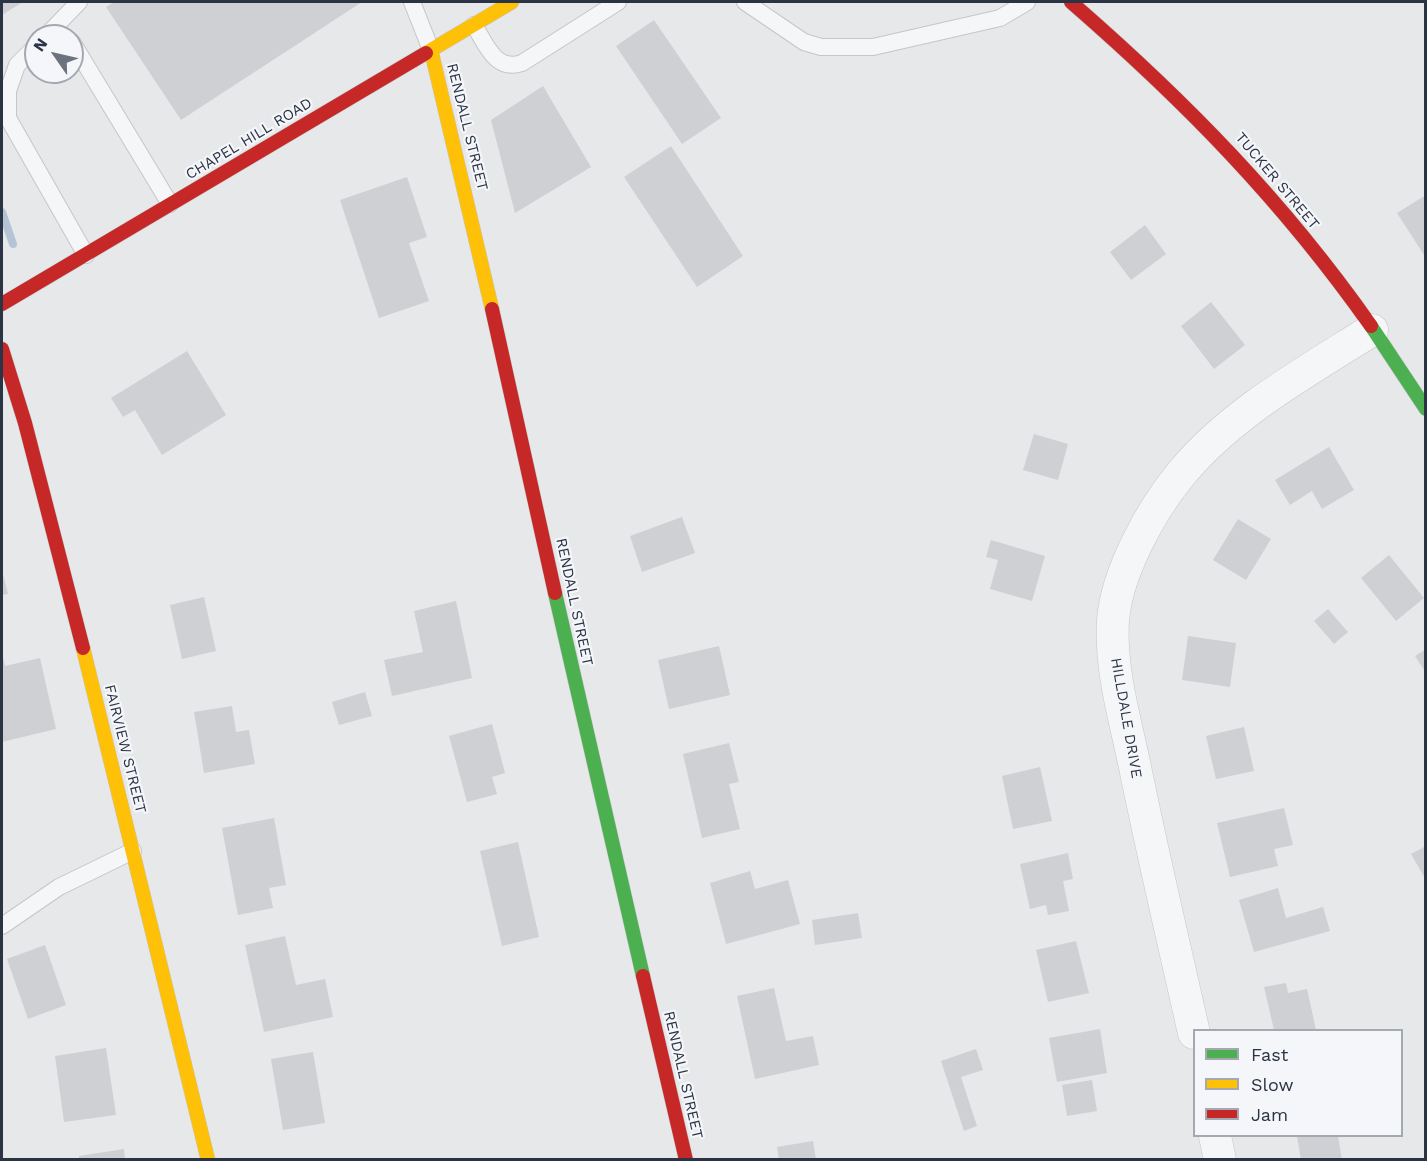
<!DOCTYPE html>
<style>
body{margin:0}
#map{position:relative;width:1427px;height:1161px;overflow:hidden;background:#e6e8ea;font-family:"Work Sans",sans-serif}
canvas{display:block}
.frame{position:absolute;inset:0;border:3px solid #2b3445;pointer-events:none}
.legend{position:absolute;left:1193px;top:1029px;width:210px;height:108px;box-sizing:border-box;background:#f4f6f9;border:2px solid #a4a8b1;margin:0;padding:8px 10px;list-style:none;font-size:18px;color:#2b3445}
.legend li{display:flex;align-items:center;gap:12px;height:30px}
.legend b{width:30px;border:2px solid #a4a8b1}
.north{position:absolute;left:24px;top:24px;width:60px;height:60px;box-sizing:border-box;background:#f4f6f9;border:2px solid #a4a8b1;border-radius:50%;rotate:304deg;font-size:16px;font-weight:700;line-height:24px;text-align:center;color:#2b3445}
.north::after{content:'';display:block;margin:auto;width:21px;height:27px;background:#6c737f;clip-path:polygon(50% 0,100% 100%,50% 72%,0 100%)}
</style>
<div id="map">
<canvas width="1427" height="1161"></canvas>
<div class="frame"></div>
<ul class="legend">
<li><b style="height:8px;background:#4caf50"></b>Fast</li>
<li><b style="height:8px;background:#ffc107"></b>Slow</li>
<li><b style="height:8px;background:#c62828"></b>Jam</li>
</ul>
<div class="north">N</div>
</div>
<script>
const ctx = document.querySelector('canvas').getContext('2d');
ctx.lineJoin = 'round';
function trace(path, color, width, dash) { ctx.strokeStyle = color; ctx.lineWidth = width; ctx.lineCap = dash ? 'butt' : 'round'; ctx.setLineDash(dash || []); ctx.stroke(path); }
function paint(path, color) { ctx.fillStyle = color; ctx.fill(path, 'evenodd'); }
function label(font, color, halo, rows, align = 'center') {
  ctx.font = font + ' "Work Sans",sans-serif'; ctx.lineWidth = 4.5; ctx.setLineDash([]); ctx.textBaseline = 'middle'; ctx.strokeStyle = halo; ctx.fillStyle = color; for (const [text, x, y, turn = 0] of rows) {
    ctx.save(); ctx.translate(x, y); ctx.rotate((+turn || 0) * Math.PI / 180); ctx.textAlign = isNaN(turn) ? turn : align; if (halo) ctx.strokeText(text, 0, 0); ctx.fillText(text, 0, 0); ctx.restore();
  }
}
trace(new Path2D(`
 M2 212 13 244`), '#b4c4d5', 8);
paint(new Path2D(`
 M2 2H23L2 15Z
 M114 2H362L181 120 106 7Z
 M654 20 721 118 682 144 616 46Z
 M543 86 591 167 515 213 491 120Z
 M671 146 743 256 697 287 624 177Z
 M407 177 427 237 409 243 429 301 379 318 340 200Z
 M1426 195V258L1397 213Z
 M1145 225 1166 254 1131 280 1110 252Z
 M1211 302 1245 345 1214 369 1181 326Z
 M187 351 226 415 162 455 135 410 123 417 111 398Z
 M1034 434 1068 444 1058 480 1023 470Z
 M1329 447 1354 490 1322 509 1312 491 1290 505 1275 480Z
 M682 517 695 553 642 572 630 536Z
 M1238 519 1271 539 1246 580 1213 560Z
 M991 540 1045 556 1032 601 990 589 998 560 986 557Z
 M1389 555 1424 598 1396 621 1361 578Z
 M2 570 8 594 2 595Z
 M204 597 216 651 182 659 170 605Z
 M456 601 472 678 392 696 384 660 423 652 414 611Z
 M1328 609 1348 632 1334 644 1314 621Z
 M1188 636 1236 643 1230 687 1182 680Z
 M719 646 730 695 669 709 658 660Z
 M1426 649V673L1415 656Z
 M2 652 5 666 40 658 56 729 2 742Z
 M365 692 372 716 339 725 332 702Z
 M232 706 236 732 249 730 255 764 204 773 194 712Z
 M492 724 505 773 492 777 497 794 467 802 449 736Z
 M1244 727 1254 771 1216 779 1206 736Z
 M729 743 739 782 729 784 740 829 702 838 683 754Z
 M1040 767 1052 821 1013 829 1002 776Z
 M1284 808 1293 845 1274 849 1278 866 1230 877 1217 823Z
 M274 818 286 885 269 888 273 908 238 915 222 828Z
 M518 842 539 937 502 946 480 851Z
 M1426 846V880L1411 854Z
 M1068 853 1073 879 1063 881 1069 911 1048 915 1046 905 1030 909 1020 864Z
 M750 871 755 889 788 880 800 924 726 944 710 883Z
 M1278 888 1286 918 1323 907 1330 931 1254 952 1239 900Z
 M858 913 862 938 815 945 812 920Z
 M285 936 296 985 325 979 333 1017 264 1032 245 945Z
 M1076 941 1089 993 1048 1002 1036 950Z
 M45 945 66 1005 28 1019 7 959Z
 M1286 983 1288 993 1307 989 1316 1030H1274L1264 987Z
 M774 988 786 1041 813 1036 819 1065 755 1079 737 996Z
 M1100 1029 1107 1073 1057 1082 1049 1038Z
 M106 1048 116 1115 64 1122 55 1056Z
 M976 1049 983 1070 961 1077 977 1126 964 1131 941 1061Z
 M313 1052 325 1123 283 1130 271 1059Z
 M1092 1080 1097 1111 1067 1116 1062 1085Z
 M1297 1136H1338L1342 1160H1301Z
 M813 1141 816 1160H779L777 1147Z
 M124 1149 125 1160H79V1156Z`), '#ced0d3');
const lane = new Path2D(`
 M412 2 431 50
 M745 2 804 42 821 47H873L1000 18 1027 2
 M474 25C486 44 495 72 522 63L618 2
 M46 36 79 2
 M72 42 170 204
 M36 46 17 65 8 91V118L86 255
 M2 926 59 887 133 851`);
const street = new Path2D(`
 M1194 1033C1174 944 1153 856 1135 767 1125 719 1110 670 1113 620 1117 572 1151 510 1181 474 1231 413 1306 372 1372 330
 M1215 1136 1220 1160`);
const fast = new Path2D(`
 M1371 326 1426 409
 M555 593 643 976`);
const slow = new Path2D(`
 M431 50 492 309
 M426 53 512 2
 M83 648 208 1160`);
const jam = new Path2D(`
 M1071 2C1186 102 1283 201 1371 326
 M2 304 426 53
 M492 309 555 593
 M2 349 25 423 83 648
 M643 976 686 1160`);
trace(lane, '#c4c6c8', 18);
trace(street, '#c4c6c8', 33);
trace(fast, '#c4c6c8', 15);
trace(slow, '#c4c6c8', 15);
trace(jam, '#c4c6c8', 15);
trace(lane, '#f5f6f7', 16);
trace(street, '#f5f6f7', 32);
trace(fast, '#4caf50', 14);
trace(slow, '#ffc107', 14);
trace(jam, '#c62828', 14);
label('15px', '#2b3445', '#f4f6f9', [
 ["RENDALL STREET",467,127,76],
 ["CHAPEL HILL ROAD",249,139,-31],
 ["TUCKER STREET",1277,181,50],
 ["RENDALL STREET",574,602,78],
 ["HILLDALE DRIVE",1126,718,80],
 ["FAIRVIEW STREET",125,749,76],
 ["RENDALL STREET",683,1075,77]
]);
</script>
